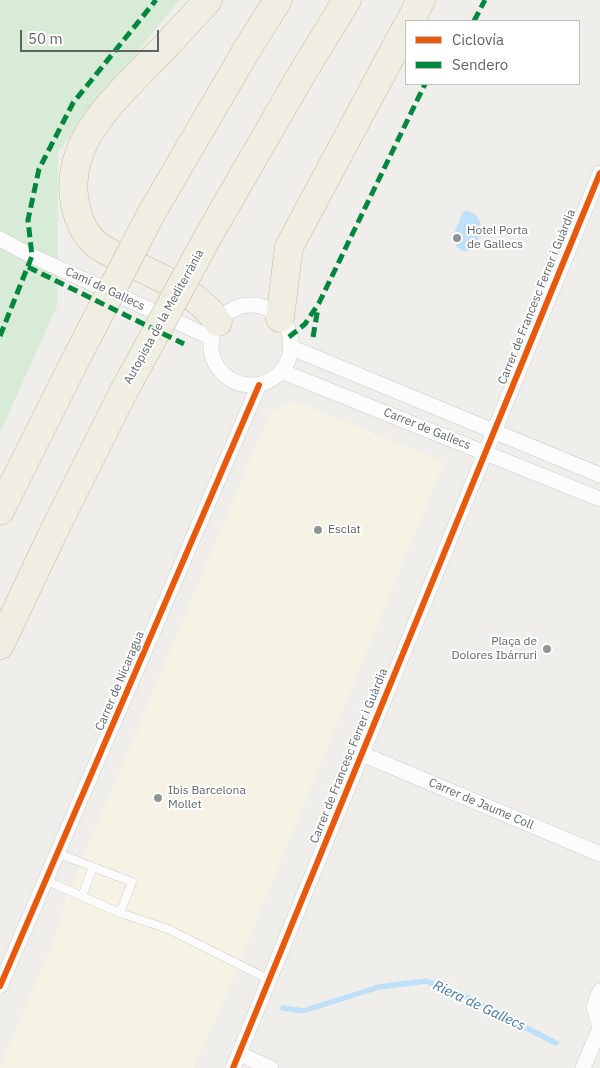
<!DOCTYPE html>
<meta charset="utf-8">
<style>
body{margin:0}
#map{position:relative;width:600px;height:1068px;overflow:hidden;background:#efeeea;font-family:"IBM Plex Sans",sans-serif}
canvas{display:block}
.legend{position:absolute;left:405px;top:20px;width:175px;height:65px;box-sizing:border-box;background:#fff;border:1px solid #bfc1c3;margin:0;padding:6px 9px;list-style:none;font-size:15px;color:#5f6368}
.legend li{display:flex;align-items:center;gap:10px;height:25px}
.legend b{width:25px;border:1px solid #bfc1c3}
.scale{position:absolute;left:20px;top:30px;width:139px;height:22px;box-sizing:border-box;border:2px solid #5f6368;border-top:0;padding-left:6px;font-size:15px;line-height:18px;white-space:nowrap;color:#5f6368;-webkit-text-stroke:4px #fff;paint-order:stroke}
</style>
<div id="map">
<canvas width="600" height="1068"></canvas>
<ul class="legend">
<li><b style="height:6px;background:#e8590c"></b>Ciclovía</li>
<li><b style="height:6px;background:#00873e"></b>Sendero</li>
</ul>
<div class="scale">50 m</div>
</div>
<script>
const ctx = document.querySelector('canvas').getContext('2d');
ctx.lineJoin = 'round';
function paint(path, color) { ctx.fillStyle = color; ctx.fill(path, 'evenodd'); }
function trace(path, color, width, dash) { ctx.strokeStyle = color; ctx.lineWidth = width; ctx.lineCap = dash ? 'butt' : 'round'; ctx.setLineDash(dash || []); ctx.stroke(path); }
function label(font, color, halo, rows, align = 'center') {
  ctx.font = font + ' "IBM Plex Sans",sans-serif'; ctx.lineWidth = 4; ctx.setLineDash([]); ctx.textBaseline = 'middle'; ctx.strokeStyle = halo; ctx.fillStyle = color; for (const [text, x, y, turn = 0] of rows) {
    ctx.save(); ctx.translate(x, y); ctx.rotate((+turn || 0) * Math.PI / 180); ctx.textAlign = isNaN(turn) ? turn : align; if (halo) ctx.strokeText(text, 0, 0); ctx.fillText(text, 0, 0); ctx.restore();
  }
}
paint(new Path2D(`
 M288 403 302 404 444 462 221 1007 193 1068H0L58 930 65 901 270 413Z`), '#f7f3e4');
paint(new Path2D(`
 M0 0H179L58 152 57 306 0 433Z`), '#d8ebd6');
paint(new Path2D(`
 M467 211C488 215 483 244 465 252L457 247 453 236 463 212Z`), '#bfe0f9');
trace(new Path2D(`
 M283 1008 303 1011 379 987 426 981 462 995 556 1043`), '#bfe0f9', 5.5);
const service = new Path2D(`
 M57 853 132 882 120 913 168 929 268 979
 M45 880 120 913
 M82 896 93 867`);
const minor = new Path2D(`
 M0 239 32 256 212 338
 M211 345a40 40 0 1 1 80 0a40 40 0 1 1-80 0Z
 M290 347 600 475
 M281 371 600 499
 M362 754 600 854
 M0 986 259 385
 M239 1054 271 1068
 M233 1068 600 173
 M583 1068 600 1028 594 1006 600 991`);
const motorway = new Path2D(`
 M208 0C190 20 173 39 154 58 114 100 58 147 77 212 81 227 90 242 105 250 144 273 191 284 218 322
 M410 21 421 0
 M151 214 249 46 278 0
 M210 233 300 77 347 0
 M280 318 289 247 406 28
 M0 511 78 355
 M0 645 52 535 124 391`);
trace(service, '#cbcccc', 9);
trace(minor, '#cbcccc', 16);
trace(motorway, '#c8b996', 29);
trace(service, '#fdfcfc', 8);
trace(minor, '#fdfcfc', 15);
trace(motorway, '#f0ede3', 28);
const motorwayBridge = new Path2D(`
 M78 355 151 214
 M124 391 210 233`);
trace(motorwayBridge, '#c8b996', 29, []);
trace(motorwayBridge, '#f0ede3', 28);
trace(new Path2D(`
 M474 21 485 0
 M28 267 184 344
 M0 336 32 256 28 220 39 169 73 103 156 0
 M289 337 305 324 319 303 425 84
 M313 337 318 308`), '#00873e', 5, [10, 5]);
trace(new Path2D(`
 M0 986 259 385
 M233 1068 600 173`), '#e8590c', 6);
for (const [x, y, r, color] of [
 [457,238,5,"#919496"],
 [318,530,5,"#919496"],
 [547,649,5,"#919496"],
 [158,798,5,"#919496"]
]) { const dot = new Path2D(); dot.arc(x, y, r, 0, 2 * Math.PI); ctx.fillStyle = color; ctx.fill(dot); trace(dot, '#fff', 2); }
label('12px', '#5f6368', '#fff', [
 ["Hotel Porta",467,231],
 ["de Gallecs",467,245],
 ["Esclat",328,530],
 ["Plaça de",537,642,"right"],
 ["Dolores Ibárruri",537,656,"right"],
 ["Ibis Barcelona",168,791],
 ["Mollet",168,805]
], 'left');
label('12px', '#5f6368', '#fff', [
 ["Camí de Gallecs",105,289,25],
 ["Carrer de Francesc Ferrer i Guàrdia",537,297,-68],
 ["Autopista de la Mediterrània",164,317,-61],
 ["Carrer de Gallecs",427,429,22],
 ["Carrer de Nicaragua",120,681,-67],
 ["Carrer de Francesc Ferrer i Guàrdia",349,756,-68],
 ["Carrer de Jaume Coll",481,804,23]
]);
label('italic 14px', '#4174aa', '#fff', [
 ["Riera de Gallecs",479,1006,25]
]);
</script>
